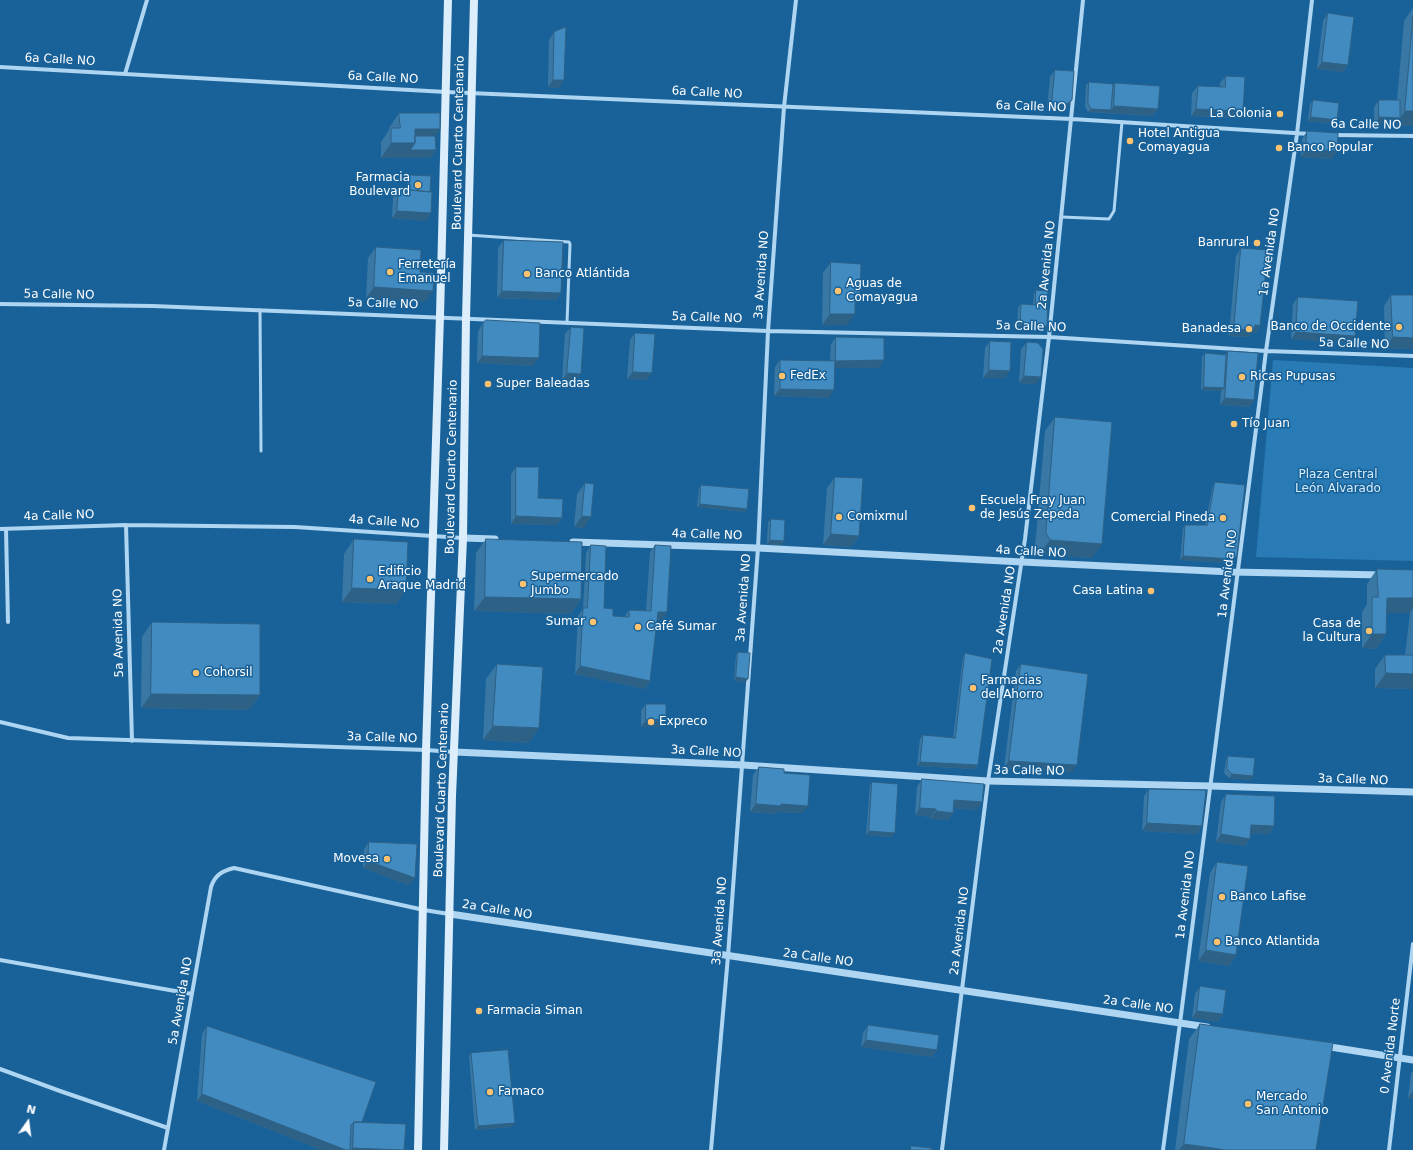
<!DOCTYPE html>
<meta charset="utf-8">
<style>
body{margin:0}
#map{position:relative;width:1413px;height:1150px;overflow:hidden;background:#196299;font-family:"DejaVu Sans",sans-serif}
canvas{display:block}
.north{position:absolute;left:8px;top:1102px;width:40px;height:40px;-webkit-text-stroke:3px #196299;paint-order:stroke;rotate:14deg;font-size:11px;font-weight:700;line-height:16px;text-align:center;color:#fff}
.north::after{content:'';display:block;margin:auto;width:14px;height:18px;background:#fff;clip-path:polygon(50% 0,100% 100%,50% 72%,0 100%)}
</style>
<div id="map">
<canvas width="1413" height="1150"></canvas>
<div class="north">N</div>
</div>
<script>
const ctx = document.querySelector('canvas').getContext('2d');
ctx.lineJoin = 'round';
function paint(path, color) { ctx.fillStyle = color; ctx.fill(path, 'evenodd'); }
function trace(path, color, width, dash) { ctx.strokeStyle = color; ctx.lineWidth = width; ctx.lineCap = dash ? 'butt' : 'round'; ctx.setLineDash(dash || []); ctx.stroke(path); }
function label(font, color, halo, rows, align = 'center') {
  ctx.font = font + ' "DejaVu Sans",sans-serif'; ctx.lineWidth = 3; ctx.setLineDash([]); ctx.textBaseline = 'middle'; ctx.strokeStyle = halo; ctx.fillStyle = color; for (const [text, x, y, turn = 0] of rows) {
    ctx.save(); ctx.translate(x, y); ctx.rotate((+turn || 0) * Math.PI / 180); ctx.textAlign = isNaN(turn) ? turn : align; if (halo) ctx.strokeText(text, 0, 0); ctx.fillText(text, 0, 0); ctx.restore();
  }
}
paint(new Path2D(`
 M1273 360 1413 368V561L1256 557Z`), '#297bb5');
trace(new Path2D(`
 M1062 217 1109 219 1114 211 1122 122
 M468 235 569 242 570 244 567 323
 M260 310 261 451`), '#aed5f1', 3);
trace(new Path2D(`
 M0 67 446 92 1072 119 1310 134
 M125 74 147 0
 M1335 135 1413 136
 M0 304 153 306 768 331 1049 337 1266 351 1413 356
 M126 525 132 741
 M0 529 126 525 295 527 463 538
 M6 529 8 622
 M0 722 68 738 426 750 454 752
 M0 960 192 994
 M0 1069 60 1091 168 1128
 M164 1150 211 887C215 875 222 871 234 868L424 910 449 914
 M711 1150 728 956 758 548 768 331 784 107 796 0
 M942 1150 988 781 1025 539 1049 337 1083 0
 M1163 1150 1180 1023 1266 351 1297 134 1312 0
 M1389 1150 1413 944`), '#aed5f1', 4);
trace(new Path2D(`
 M463 538 495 539
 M573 542 758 548 1022 562 1232 572 1382 575
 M455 752 743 765 988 781 1210 786 1413 792
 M450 914 1207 1027
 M1324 1046 1413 1060`), '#aed5f1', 7);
trace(new Path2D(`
 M418 1150 426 750 440 316 448 0
 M444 1150 452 796 463 538 466 319 474 0`), '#dceefc', 8);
paint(new Path2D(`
 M1413 8V126L1374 125V107L1379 100H1397L1404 21Z
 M1328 13 1348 65 1343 72 1317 69 1323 21Z
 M554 32 564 80 559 88 548 87 549 40Z
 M1055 70 1072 100 1067 107 1062 112 1047 110 1050 77Z
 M1226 76 1243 111 1238 118 1191 116 1192 93 1198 86 1220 87V83Z
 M1089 82 1112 87 1115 83 1153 116 1088 112 1085 107 1086 85Z
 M1313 100 1337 120 1335 124 1308 121 1310 104Z
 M399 113 440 129 435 136 436 150 430 158H381V142L389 130V128Z
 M1307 131 1332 159 1301 157 1302 139Z
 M410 175 430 192 431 213 426 221 392 218 393 197 399 189 407 190 408 179Z
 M504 240 561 293 556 300 497 298 498 248Z
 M376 247 425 302 366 298 368 258Z
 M1241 248 1260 326 1255 333H1252L1249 337 1229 336 1236 256Z
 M831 262 860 297 855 304 847 325H822L823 273Z
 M1036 290 1047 326 1044 330 1017 328 1018 308 1021 304 1033 305 1034 294Z
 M1391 295H1413V349L1385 348 1384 306Z
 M1298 297 1355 336 1350 343 1291 339 1293 304Z
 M483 323 533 366 477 363 478 331Z
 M571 327 576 381 562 380 565 334Z
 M635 333 647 380 627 379 630 340Z
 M836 337 879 368H835L829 398 774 396 775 367 780 360 830 361 831 344Z
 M990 341 1005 378H983L985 348Z
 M1027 342 1036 384 1019 383 1021 349Z
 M1228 351 1254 400 1249 407 1220 405 1221 391 1201 390 1202 357 1205 353 1226 355Z
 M1055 417 1092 558 1039 554 1035 547 1045 431Z
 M516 467 538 498 562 518 557 525 511 524V474Z
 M835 477 859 536 851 547 823 545 827 488Z
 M1215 482 1232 563 1180 560 1183 528 1185 525H1205L1213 485Z
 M585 483 584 528 574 527 577 494Z
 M701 485 744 512 697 507 699 488Z
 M771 519 781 545 767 544 768 522Z
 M354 539 406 590 396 604 342 602 344 554Z
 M486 539 581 599 571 614 474 611 476 553Z
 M591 545 604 608 613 616 624 617 629 610 646 611 650 552 655 545 662 620H657L645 689 575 674 578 616 583 609 586 553Z
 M1377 569 1413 570V689L1375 688V669L1385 655H1405L1410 613H1387L1386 634 1376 649 1362 648V612L1367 604V584Z
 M152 622 260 695 249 710 141 708 142 637Z
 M738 652 745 682 734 681 736 655Z
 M965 653 978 765 975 769 917 766 920 739 923 735 953 738 963 657Z
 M497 664 529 743 483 740 486 679Z
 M1021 664 1072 772 1004 768 1016 671Z
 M646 704 666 719 661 727H641V711Z
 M1228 756 1253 776 1251 780 1229 778 1224 773 1226 760Z
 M759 767 784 773 803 813 777 812 776 814 750 812 753 775Z
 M922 779 977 810 954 808 953 813 948 820 930 819 931 817 915 815 917 787Z
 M872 782 892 837 866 835 870 785Z
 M1149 789 1202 826 1197 834 1142 831 1144 796Z
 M1226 794 1274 826 1269 834 1250 833V839L1245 846 1216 842 1221 802Z
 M369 842 415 878 409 885 363 868 364 849Z
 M1217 862 1236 955 1229 966 1198 961 1210 873Z
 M1200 986 1223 1014 1218 1022 1192 1018 1195 994Z
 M1200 1024 1316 1150H1175L1189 1039Z
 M868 1025 937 1050 932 1057 861 1047 863 1033Z
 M207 1026 362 1122 404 1150H322L197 1101 202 1034Z
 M471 1053 512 1127 475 1130 469 1056Z
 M1413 1071V1099L1408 1098 1411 1073Z`), '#3978a5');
paint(new Path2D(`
 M1322 62 1348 65 1343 72 1317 69Z
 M553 80H564L559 88 548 87Z
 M1072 100 1067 107 1062 112 1047 110 1052 103Z
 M1114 106 1158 109 1153 116 1109 113Z
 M1091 109 1111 110 1109 113 1088 112Z
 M1196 109 1243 111 1238 118 1191 116Z
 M1405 111H1413V126L1374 125 1379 117 1400 118Z
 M1311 117 1337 120 1335 124 1308 121Z
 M415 129H440L430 144 436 150 430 158H381L391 143Z
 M1306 149 1337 151 1332 159 1301 157Z
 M397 211 431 213 426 221 392 218Z
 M374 287 433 291 425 302 366 298Z
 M502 291 561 293 556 300 497 298Z
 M855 297H860L852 308Z
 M830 314H855L847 325H822Z
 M1020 325 1047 326 1044 330 1017 328Z
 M1255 325 1260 326 1255 333H1252L1249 337 1229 336 1234 329Z
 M1296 332 1355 336 1350 343 1291 339Z
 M1393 337 1413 338V349L1385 348Z
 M482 356 539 358 533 366 477 363Z
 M884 360 879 368H830L835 361Z
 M989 370 1010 371 1005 378H983Z
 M633 372 652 373 647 380 627 379Z
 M567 373 581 374 576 381 562 380Z
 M1024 376 1041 377 1036 384 1019 383Z
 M1204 387 1224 388 1221 391 1201 390Z
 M780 389 834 390 829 398 774 396Z
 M1225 398 1254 400 1249 407 1220 405Z
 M700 504 747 509 744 512 697 507Z
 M516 516 562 518 557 525 511 524Z
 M582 516 591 517 584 528 574 527Z
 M831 534 859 536 851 547 823 545Z
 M770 540 784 541 781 545 767 544Z
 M1050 540 1102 544 1092 558 1039 554Z
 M1183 556 1234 559 1232 563 1180 560Z
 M352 588 406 590 396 604 342 602Z
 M485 597 581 599 571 614 474 611Z
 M1387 598H1413V608L1410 613H1377Z
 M658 612H667L662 620H653Z
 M1372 634H1386L1376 649 1362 648Z
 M580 666 650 681 645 689 575 674Z
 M1386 673 1413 674V689L1375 688Z
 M736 677 748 679 745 682 734 681Z
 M151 694 260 695 249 710 141 708Z
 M666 719 661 727H641L646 720Z
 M493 726 539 728 529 743 483 740Z
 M1009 761 1077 765 1072 772 1004 768Z
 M920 762 978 765 975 769 917 766Z
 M1232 774 1253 776 1251 780 1229 778Z
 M954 800 982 802 977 810 949 808Z
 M756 804H781L808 806 803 813 777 812 776 814 750 812Z
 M920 808 936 809 931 817 915 815Z
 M936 811 953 813 948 820 930 819Z
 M1147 823 1202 826 1197 834 1142 831Z
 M1251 825 1274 826 1269 834 1246 833Z
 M869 831 895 833 892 837 866 835Z
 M1221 834 1250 839 1245 846 1216 842Z
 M368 861 415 878 409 885 363 868Z
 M1206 950 1236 955 1229 966 1198 961Z
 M1197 1011 1223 1014 1218 1022 1192 1018Z
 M866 1040 937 1050 932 1057 861 1047Z
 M1413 1091V1099L1408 1098Z
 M202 1094 346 1150H322L197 1101Z
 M515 1123 512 1127 475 1130 478 1126Z
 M1184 1144 1226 1150H1179Z
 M353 1148 402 1150H351Z`), '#2e6186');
const building = new Path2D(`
 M1328 13 1354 17 1348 65 1322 62Z
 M1413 16V111H1405Z
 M566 27 564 80H553L554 32Z
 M1055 70 1074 71 1072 100 1067 104 1052 103Z
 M1226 76 1245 77 1243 111 1196 109 1198 86 1225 87Z
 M1089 82 1113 84 1111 110 1091 109 1088 103Z
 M1115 83 1160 86 1158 109 1114 106Z
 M1313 100 1339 103 1337 120 1311 117Z
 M1379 100H1400V118L1379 117Z
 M399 113H440V129H415V143H391V128H400Z
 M1307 131 1338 133 1337 151 1306 149Z
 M415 136H435L436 150H410L415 143Z
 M410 175 431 176 430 192 409 190Z
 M399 189 432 192 431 213 397 211Z
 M504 240 563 242 561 293 502 291Z
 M376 247 421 250 420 272 434 273 433 291 374 287Z
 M1241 248 1268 250 1260 326 1255 325 1254 330 1234 329Z
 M831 262 861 264 860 297H855V314H830Z
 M1036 290 1048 291 1047 326 1020 325 1021 304 1035 305Z
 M1391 295H1413V338L1393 337Z
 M1298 297 1358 301 1355 336 1296 332Z
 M486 320 540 323 539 358 482 356 483 323Z
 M571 327 584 328 581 374 567 373Z
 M635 333 655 334 652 373 633 372Z
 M836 337 884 338V360L835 361 834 390 780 389V360L835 361Z
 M990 341 1011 342 1010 371 989 370Z
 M1027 342 1038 343 1043 349 1041 377 1024 376Z
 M1228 351 1258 353 1254 400 1225 398Z
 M1205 353 1226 355 1224 388 1204 387Z
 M1055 417 1112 422 1102 544 1050 540 1046 533Z
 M516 467H539L538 498 563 499 562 518 516 516Z
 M835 477 863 478 859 536 831 534Z
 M1215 482 1245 485 1237 555 1234 559 1183 556 1185 525H1207Z
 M585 483 594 484 591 517 582 516Z
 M701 485 749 489 747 509 700 504Z
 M771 519 785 520 784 541 770 540Z
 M354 539 408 542 406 590 352 588Z
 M486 539 582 542 581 599 485 597Z
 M591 545 606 546 604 608 613 609V616L629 617V610L651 611 655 545 671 546 667 612H658L650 681 580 666 583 608H587Z
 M1377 569 1413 570V598H1387L1386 634H1372V597H1378Z
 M152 622 260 624V695L151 694Z
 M738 652 750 653 748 679 736 677Z
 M965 653 992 659 978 765 920 762 923 735 955 738Z
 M1385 655H1413V674L1386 673Z
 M497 664 543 667 539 728 493 726Z
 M1021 664 1088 674 1077 765 1009 761Z
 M646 704H666V719L646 720Z
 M1228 756 1255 758 1253 776 1232 774 1227 769Z
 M759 767 784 769V773L810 775 808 806 781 804V806L756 804Z
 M922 779 984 784 982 802 954 800 953 813 936 811V809L920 808Z
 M872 782 898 784 895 833 869 831Z
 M1149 789 1206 790 1202 826 1147 823Z
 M1226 794 1275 796 1274 826 1251 825 1250 839 1221 834Z
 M369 842 417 844 415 878 368 861Z
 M1217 862 1248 866 1236 955 1206 950Z
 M1200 986 1226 990 1223 1014 1197 1011Z
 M1200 1024 1333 1043 1316 1150H1226L1184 1144Z
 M868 1025 939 1035 937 1050 866 1040Z
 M207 1026 376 1082 362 1122H354L351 1125 350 1150H346L202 1094Z
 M508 1050 515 1123 478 1126 471 1053Z
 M354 1122 406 1124 404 1150 353 1148Z
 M911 1146 932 1148V1150H911Z`);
paint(building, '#428bc0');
trace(building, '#2e6186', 1);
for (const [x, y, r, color] of [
 [1280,114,4,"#ffc26e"],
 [1130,141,4,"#ffc26e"],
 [1279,148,4,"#ffc26e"],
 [418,185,4,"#ffc26e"],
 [1257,243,4,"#ffc26e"],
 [390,272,4,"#ffc26e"],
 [527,274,4,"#ffc26e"],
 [838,291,4,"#ffc26e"],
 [1399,327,4,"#ffc26e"],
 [1249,329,4,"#ffc26e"],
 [782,376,4,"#ffc26e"],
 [1242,377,4,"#ffc26e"],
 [488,384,4,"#ffc26e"],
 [1234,424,4,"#ffc26e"],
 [972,508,4,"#ffc26e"],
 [839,517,4,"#ffc26e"],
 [1223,518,4,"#ffc26e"],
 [370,579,4,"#ffc26e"],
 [523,584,4,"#ffc26e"],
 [1151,591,4,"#ffc26e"],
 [593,622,4,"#ffc26e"],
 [638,627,4,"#ffc26e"],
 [1369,631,4,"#ffc26e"],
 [196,673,4,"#ffc26e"],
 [973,688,4,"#ffc26e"],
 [651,722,4,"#ffc26e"],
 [387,859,4,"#ffc26e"],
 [1222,897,4,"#ffc26e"],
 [1217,942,4,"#ffc26e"],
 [479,1011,4,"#ffc26e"],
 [490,1092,4,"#ffc26e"],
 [1248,1104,4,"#ffc26e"]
]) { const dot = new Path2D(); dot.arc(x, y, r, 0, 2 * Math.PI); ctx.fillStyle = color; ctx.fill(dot); trace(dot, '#196299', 1.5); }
label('12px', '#fff', '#196299', [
 ["6a Calle NO",60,60,3],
 ["6a Calle NO",383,78,3],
 ["6a Calle NO",707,93,3],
 ["6a Calle NO",1031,107,2],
 ["6a Calle NO",1366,125,1],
 ["Boulevard Cuarto Centenario",459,143,-89],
 ["1a Avenida NO",1270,252,-82],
 ["2a Avenida NO",1047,265,-84],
 ["3a Avenida NO",762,275,-86],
 ["5a Calle NO",59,295,1],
 ["5a Calle NO",383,304,2],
 ["5a Calle NO",707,318,2],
 ["5a Calle NO",1031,327,2],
 ["5a Calle NO",1354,344,2],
 ["Boulevard Cuarto Centenario",452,467,-89],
 ["4a Calle NO",59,516,-2],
 ["4a Calle NO",384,522,4],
 ["4a Calle NO",707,535,2],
 ["4a Calle NO",1031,552,3],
 ["1a Avenida NO",1228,574,-83],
 ["3a Avenida NO",744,598,-86],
 ["2a Avenida NO",1005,610,-81],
 ["5a Avenida NO",119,633,-91],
 ["3a Calle NO",382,738,2],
 ["3a Calle NO",706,752,3],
 ["3a Calle NO",1029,771,1],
 ["3a Calle NO",1353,780,2],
 ["Boulevard Cuarto Centenario",442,790,-88],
 ["1a Avenida NO",1186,895,-83],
 ["2a Calle NO",497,910,9],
 ["3a Avenida NO",720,921,-86],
 ["2a Avenida NO",960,931,-83],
 ["2a Calle NO",818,958,8],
 ["5a Avenida NO",181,1001,-80],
 ["2a Calle NO",1138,1005,8],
 ["0 Avenida Norte",1391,1046,-83]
]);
label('12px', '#fff', '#196299', [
 ["La Colonia",1272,114,"right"],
 ["Hotel Antigua",1138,134],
 ["Comayagua",1138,148],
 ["Banco Popular",1287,148],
 ["Farmacia",410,178,"right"],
 ["Boulevard",410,192,"right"],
 ["Banrural",1249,243,"right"],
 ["Ferretería",398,265],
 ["Emanuel",398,279],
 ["Banco Atlántida",535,274],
 ["Aguas de",846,284],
 ["Comayagua",846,298],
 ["Banco de Occidente",1391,327,"right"],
 ["Banadesa",1241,329,"right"],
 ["FedEx",790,376],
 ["Ricas Pupusas",1250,377],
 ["Super Baleadas",496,384],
 ["Tío Juan",1242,424],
 ["Escuela Fray Juan",980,501],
 ["de Jesús Zepeda",980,515],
 ["Comixmul",847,517],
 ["Comercial Pineda",1215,518,"right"],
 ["Edificio",378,572],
 ["Araque Madrid",378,586],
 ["Supermercado",531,577],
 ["Jumbo",531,591],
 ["Casa Latina",1143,591,"right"],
 ["Sumar",585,622,"right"],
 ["Casa de",1361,624,"right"],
 ["la Cultura",1361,638,"right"],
 ["Café Sumar",646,627],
 ["Cohorsil",204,673],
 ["Farmacias",981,681],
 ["del Ahorro",981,695],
 ["Expreco",659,722],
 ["Movesa",379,859,"right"],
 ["Banco Lafise",1230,897],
 ["Banco Atlantida",1225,942],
 ["Farmacia Siman",487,1011],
 ["Famaco",498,1092],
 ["Mercado",1256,1097],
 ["San Antonio",1256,1111]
], 'left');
label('12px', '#d5ecfc', '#196299', [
 ["Plaza Central",1338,475],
 ["León Alvarado",1338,489]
]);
</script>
